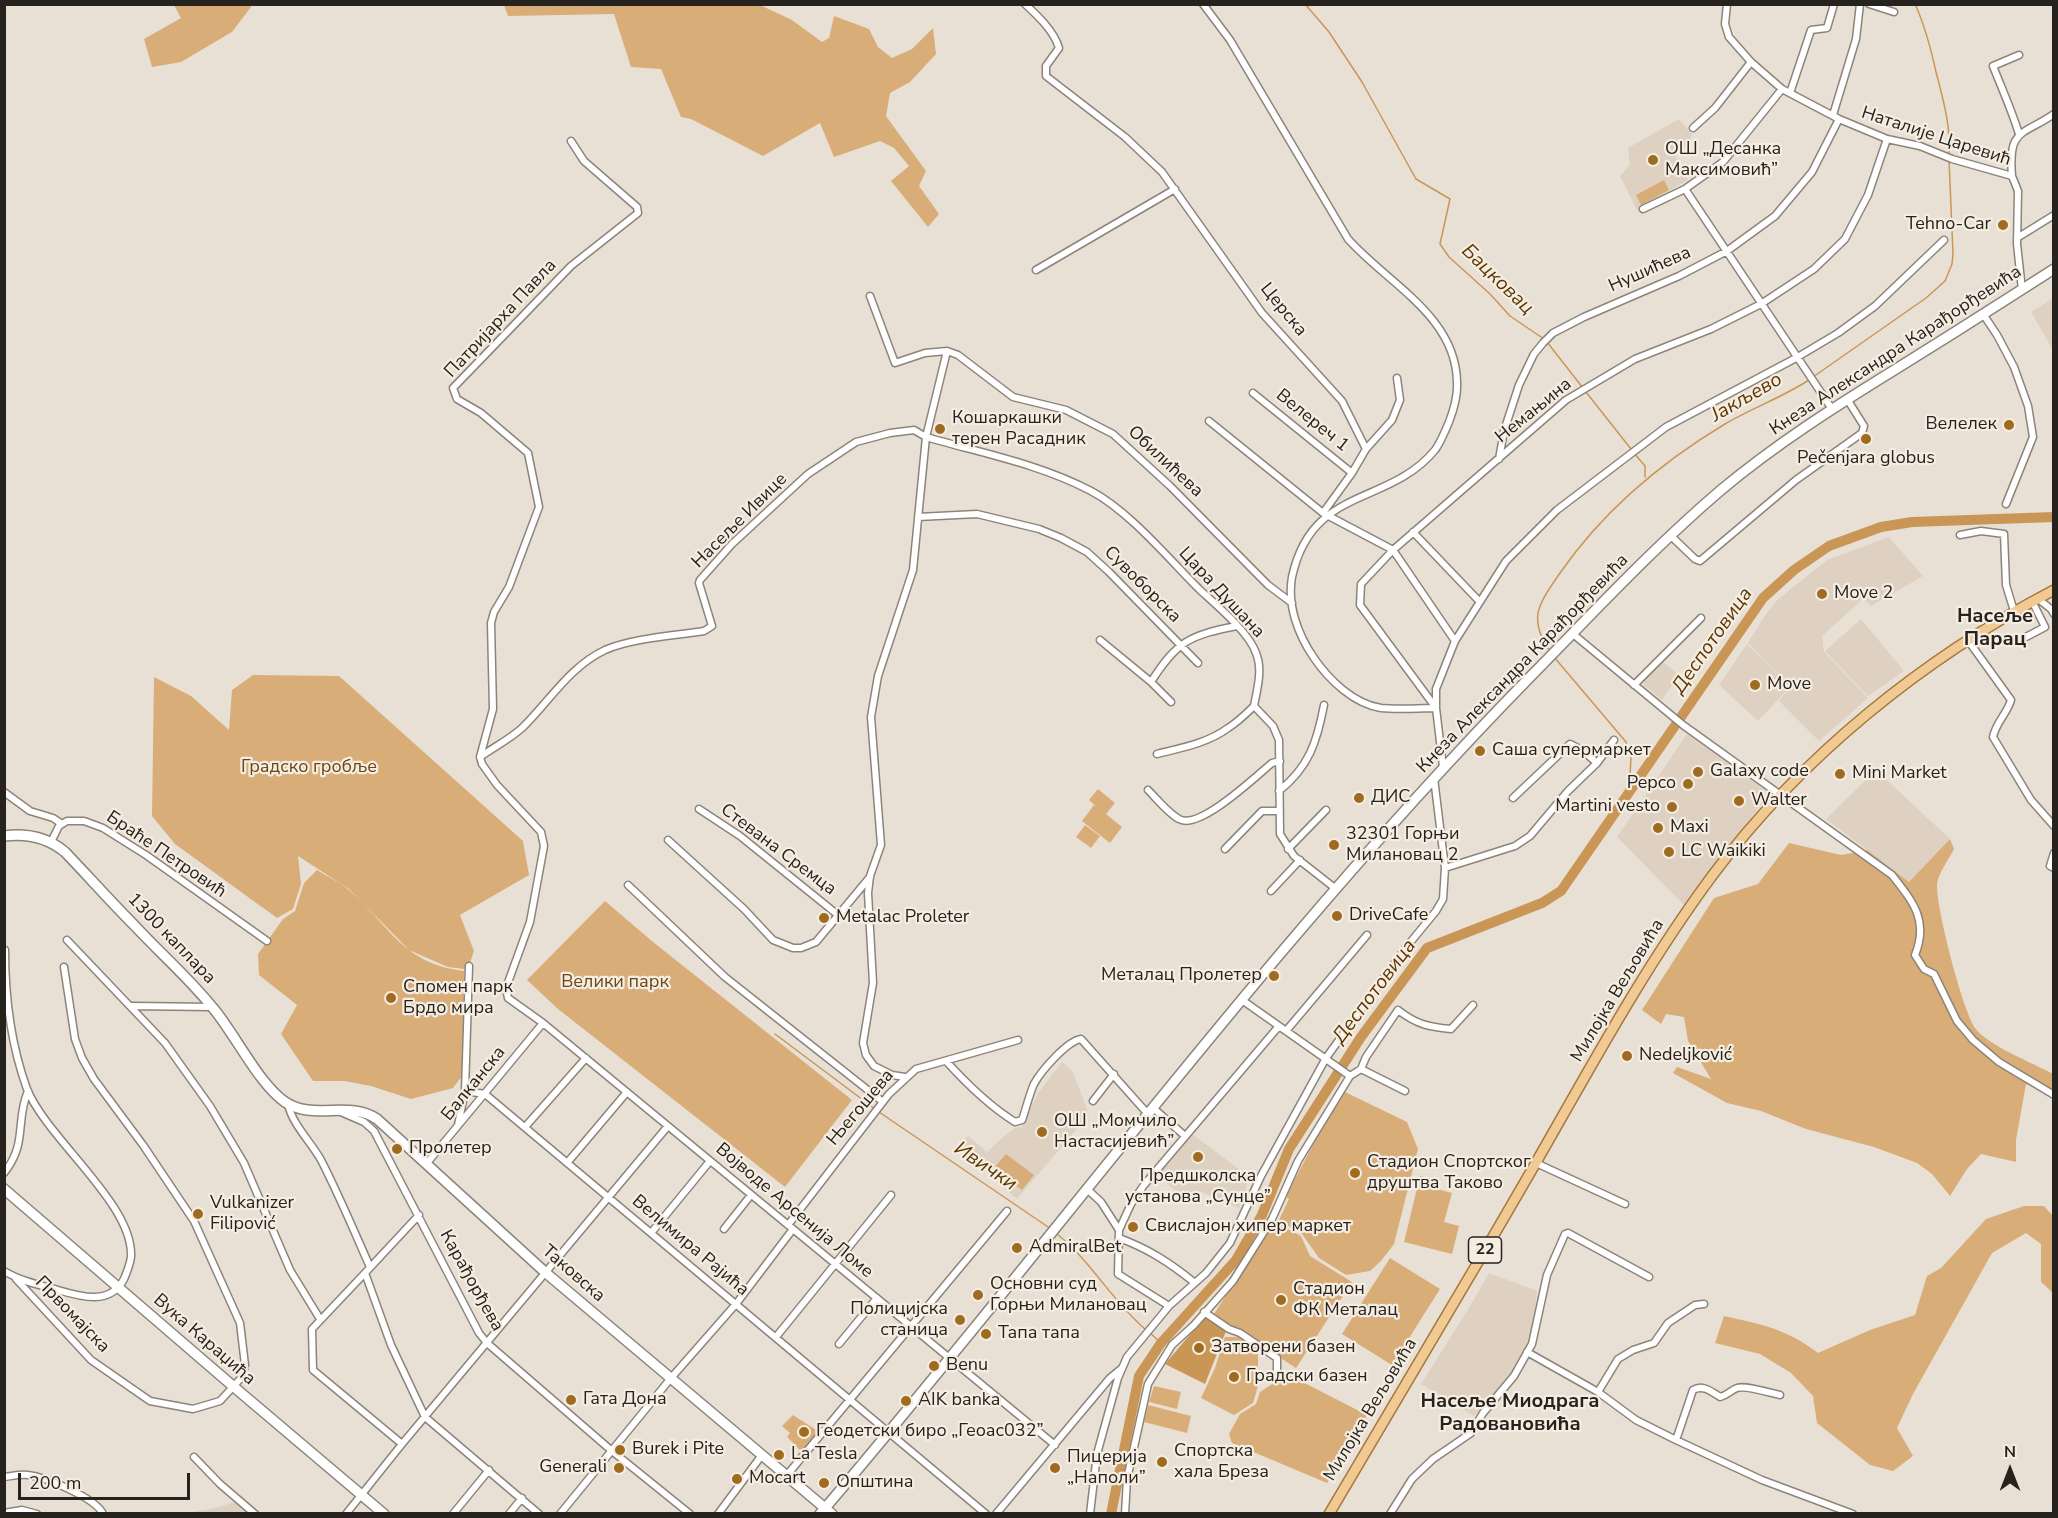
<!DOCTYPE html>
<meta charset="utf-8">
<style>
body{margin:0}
#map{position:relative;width:2058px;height:1518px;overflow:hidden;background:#e9e0d5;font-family:"Nunito Sans",sans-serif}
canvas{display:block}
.frame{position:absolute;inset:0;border:6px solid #26221e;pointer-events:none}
.north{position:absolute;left:1980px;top:1440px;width:60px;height:60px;-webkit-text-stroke:4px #f6ede2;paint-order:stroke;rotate:0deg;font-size:16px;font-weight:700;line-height:24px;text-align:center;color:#26221e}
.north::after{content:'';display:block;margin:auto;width:21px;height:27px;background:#26221e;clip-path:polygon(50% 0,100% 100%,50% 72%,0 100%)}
.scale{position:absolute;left:18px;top:1473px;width:172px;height:27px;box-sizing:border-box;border:3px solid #26221e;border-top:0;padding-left:8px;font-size:18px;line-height:21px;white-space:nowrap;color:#26221e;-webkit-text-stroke:4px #f6ede2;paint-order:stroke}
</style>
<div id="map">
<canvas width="2058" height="1518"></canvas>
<div class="frame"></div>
<div class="north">N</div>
<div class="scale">200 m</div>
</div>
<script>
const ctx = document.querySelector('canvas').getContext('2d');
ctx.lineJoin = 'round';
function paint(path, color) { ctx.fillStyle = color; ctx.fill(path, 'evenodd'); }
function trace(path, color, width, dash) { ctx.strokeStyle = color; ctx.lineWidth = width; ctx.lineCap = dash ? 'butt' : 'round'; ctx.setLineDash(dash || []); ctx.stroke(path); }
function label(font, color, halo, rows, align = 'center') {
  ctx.font = font + ' "Nunito Sans",sans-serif'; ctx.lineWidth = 4.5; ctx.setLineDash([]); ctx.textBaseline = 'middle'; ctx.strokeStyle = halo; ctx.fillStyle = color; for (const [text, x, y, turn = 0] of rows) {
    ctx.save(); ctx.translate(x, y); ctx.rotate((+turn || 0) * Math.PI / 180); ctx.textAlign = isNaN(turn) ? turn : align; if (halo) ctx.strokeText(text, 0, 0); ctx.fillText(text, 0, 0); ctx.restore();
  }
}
paint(new Path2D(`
 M1679 119 1692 135 1688 146 1675 155 1688 180 1637 210 1620 176 1630 165 1628 148Z
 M2053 298V350L2031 312Z
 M1889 537 1923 576 1871 606 1863 599 1822 636 1824 652 1868 698 1819 741 1779 701 1789 688 1758 721 1719 685 1747 644 1785 680 1748 643 1764 617 1777 600 1827 560Z
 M1861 619 1904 671 1868 696 1825 651Z
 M1662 661 1679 675 1662 700 1644 685V681Z
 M1687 734 1764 789V801L1685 906 1617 837Z
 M1876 770 1950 839 1909 882 1826 819Z
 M1062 1062 1073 1072 1089 1115 1017 1199 959 1148 968 1136 987 1152 1003 1137 1015 1128 1022 1127 1038 1093Z
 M1192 1134 1248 1176 1246 1191 1239 1208 1199 1191 1189 1196 1173 1189 1158 1174Z
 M1489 1273 1537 1291 1533 1341 1514 1376 1493 1402 1474 1416 1421 1384 1470 1306Z
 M235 1502 249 1513H184L211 1509Z`), '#ded1c1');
paint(new Path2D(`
 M174 5 251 4V7L232 32 181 62 152 67 144 39 181 18Z
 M504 5H760L792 20 822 42 829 38 834 16 869 29 878 47 892 58 912 49 933 28 936 54 910 82 890 93 886 116 926 171 919 186 939 214 928 227 891 181 909 166 894 148 880 141 834 157 820 123 763 156 691 119 681 117 661 69 631 67 614 14 508 16Z
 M1664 180 1669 190 1641 205 1636 195Z
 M253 675 339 676 523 841 529 875 460 915 474 951 469 966 464 969 448 967 409 950 349 889 298 856 301 884 293 909 277 918 175 844 152 816 154 677 191 696 229 730 232 690Z
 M1098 789 1115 803 1106 814 1122 827 1110 843 1082 821 1094 805 1097 807 1089 800Z
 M1085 825 1100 836 1091 848 1076 837Z
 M1950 839 1954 849C1949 859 1937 875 1937 886 1937 911 1962 1008 1975 1028 1987 1045 2033 1063 2053 1074V1097L2026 1084 2016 1140V1162L1981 1154 1967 1169 1950 1196 1932 1174 1917 1163 1874 1147 1806 1129 1761 1111 1727 1103 1673 1073 1677 1067 1711 1079 1688 1041 1684 1017 1666 1014 1661 1024 1642 1010 1714 898 1758 884 1789 843 1841 855 1867 850 1909 882Z
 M317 870C328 877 340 882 349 890 390 926 403 964 464 971L462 1076 453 1088 411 1099 371 1086 344 1081H313L281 1034 297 1005 259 975 258 954 283 919 295 911 304 883Z
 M605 901 653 942 852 1100 785 1187 558 1009 527 980Z
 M1345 1092 1407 1122 1418 1149 1394 1244 1381 1261 1370 1271 1346 1275 1319 1258 1302 1234 1279 1220 1289 1199 1286 1196 1333 1107Z
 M1006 1154 1034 1175 1022 1190 994 1168Z
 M1420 1176 1438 1180 1437 1189 1452 1193 1444 1222 1459 1226 1452 1254 1404 1242Z
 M2024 1206H2044L2053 1216V1293L2041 1282V1244L2026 1233 1992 1253 1913 1394 1897 1428 1913 1456 1893 1471 1870 1465 1817 1423 1813 1396 1791 1373 1760 1354 1715 1343 1724 1316C1763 1325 1785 1328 1818 1353L1870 1330 1915 1315 1927 1276 1941 1268 1986 1219Z
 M1274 1222 1301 1236 1310 1256 1352 1282 1296 1368 1234 1328 1230 1329 1212 1317Z
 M1390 1258 1440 1289 1392 1365 1342 1334Z
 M1225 1337H1244L1258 1346V1386L1253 1403 1234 1415 1201 1398 1215 1368Z
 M1287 1374 1367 1415 1327 1483 1232 1443 1229 1434 1240 1414 1256 1404 1260 1392Z
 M1154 1386 1181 1392 1177 1409 1149 1402Z
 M1148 1405 1191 1416 1187 1433 1144 1422Z
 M793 1415 819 1432 801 1451 787 1437 790 1433 782 1426Z`), '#d8ad78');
paint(new Path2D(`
 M1205 1317 1226 1331 1205 1384 1165 1364Z`), '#c99655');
trace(new Path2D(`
 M1305 4 1329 32 1362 82 1416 179 1450 199 1440 244 1449 257 1490 294 1510 316 1544 339
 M1915 4C1925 26 1931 49 1936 72 1943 99 1951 126 1949 155
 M1547 342 1583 388
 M1813 377 1926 298 1945 281 1952 264 1953 254 1949 160
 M1586 392 1631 449
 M1634 453 1645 466V477
 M1550 651C1542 640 1536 627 1538 613 1541 599 1552 585 1560 573 1603 511 1660 463 1725 424 1752 408 1783 397 1809 380
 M1554 657 1626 742 1631 757 1629 794
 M775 1034 875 1109
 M879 1112 1051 1229
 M1057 1234C1091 1261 1112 1301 1145 1329
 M1149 1332 1161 1343`), '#c99655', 1.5);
trace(new Path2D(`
 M1111 1514 1139 1376 1161 1343 1236 1260 1262 1215 1289 1149 1361 1037 1427 948 1542 903 1561 891 1763 598 1794 570 1829 546 1881 527 1912 522 2054 517`), '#c99655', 10);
const street = new Path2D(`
 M1025 4C1038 16 1054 31 1059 48L1046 66V76L1125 137 1162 172 1262 313 1342 401 1366 449
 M1203 4 1230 40 1348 239C1387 283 1456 316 1457 382 1458 396 1454 409 1449 422 1445 431 1441 442 1435 450 1388 507 1312 485 1292 577 1287 605 1298 635 1314 658 1329 680 1354 704 1381 708 1399 710 1418 708 1436 708
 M1727 4 1725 24 1729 37 1751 62 1782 89 1839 119 1887 139 1920 146 1952 159 2012 176 2018 191 2017 244 2022 290
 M1869 4 1894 12
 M1790 93 1811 30 1827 28 1834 4
 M1833 115 1856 39 1860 4
 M1693 128 1715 108 1751 62
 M2019 134C2012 111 2002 89 1993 66L2019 55
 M571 141 584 161 637 207 638 213 571 266 453 388 457 399 481 413 528 453 539 507 509 587 494 612 491 623 493 709 480 757 482 764 497 785 541 832 544 846 530 922 506 988 508 998 543 1023 1055 1445
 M2012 176C2008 128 2022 136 2054 114
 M1685 189 1832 409
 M1643 209 1685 189 1723 162 1782 89
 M2017 238 2054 215
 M1036 270 1175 189
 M870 296 895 363 925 353 947 351 958 355 1013 397 1066 410 1113 434 1170 486 1268 585 1292 603
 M1983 314 1997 335 2014 367 2028 406 2033 437 2006 504
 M1397 378 1400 400 1392 420 1366 449 1352 473 1323 513 1393 550 1455 641
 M1253 393 1352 473
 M1209 421 1323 513
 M1499 459 1504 431 1519 385 1534 354 1543 343 1553 333 1584 317 1679 276 1727 251 1775 216 1812 172 1839 119
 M918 517 977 514 1039 529 1061 538 1087 552 1109 572 1198 663
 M1413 532 1479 601
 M1960 535 1981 531 2004 534 2006 585 2014 611
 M1671 536 1695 559 1700 561 1796 480 1862 433 1864 426 1847 399
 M2037 598 2051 609 2054 614
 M1573 634 1683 725 1892 875C1913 902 1929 920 1915 955L1924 969 1934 974 1957 1021 1973 1040 1999 1062 2054 1095
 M2024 638 2045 627 2032 601
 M1967 639 2011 700C2007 714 1996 722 1993 737L2031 800 2054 826
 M1100 640 1151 682 1171 702
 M1151 682C1177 641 1190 635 1237 626
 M1634 685 1701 618
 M1436 708 1360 605 1361 584 1393 550 1566 400 1635 359 1711 329 1761 304 1814 269 1845 239 1868 195 1887 139
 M1157 754C1181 748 1208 743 1228 728 1238 722 1246 714 1254 706
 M480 757C494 747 510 739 522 728 549 702 569 667 605 650 633 638 673 636 704 631L712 626 699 583 700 580 732 544 808 474 856 442 890 433 914 430 926 437C981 453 1040 464 1091 491 1129 511 1168 558 1199 589 1215 604 1249 632 1256 653 1263 670 1257 689 1254 706L1273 726 1279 740 1280 834 1294 856 1336 889
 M1443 767 1436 708V689L1455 641 1506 561 1557 510 1666 427 1796 358 1838 333 1875 306 1944 240
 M1148 790C1157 799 1168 813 1179 819 1199 831 1256 776 1272 763L1280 761
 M1279 791C1309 767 1317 742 1324 705
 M4 792 30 811 53 818 62 824
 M1513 798 1570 744 1582 750 1597 763 1614 740
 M699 809 740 836 838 915
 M668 840 744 909 773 940 793 948H801L816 942 870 877
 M51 842 59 826 67 821H84L103 828 146 855 267 941
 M1225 849 1262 811H1279
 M1288 849 1326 810
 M2054 853 2050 866 2054 868
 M1445 868 1515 846 1530 836 1568 791 1597 763
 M628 885 725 977 883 1102
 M1271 891 1300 860
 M67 940 165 1043 210 1106 244 1163 290 1270 320 1319
 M1242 1000 1350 1076
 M132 1006 212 1007
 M1286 1031 1367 935
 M946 1061C965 1082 991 1107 1015 1122L1022 1120C1026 1109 1029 1095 1034 1084 1041 1071 1067 1041 1081 1039L1147 1113
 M1361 1069 1405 1091
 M905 1077 892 1075 874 1066 866 1055 863 1043 873 983 868 893 870 876 881 845 871 717 878 676 913 570 926 437 947 351
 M465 1091 485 1094 986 1514
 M1093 1101 1114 1074
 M288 1104C292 1124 311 1142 321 1160 339 1195 354 1231 370 1267
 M1152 1107 1185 1136
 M341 1112 364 1122 374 1131 479 1333 487 1343 612 1451 690 1514
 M458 1125 465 1091 469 966
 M525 1127 586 1058
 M427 1163 543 1023
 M567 1163 627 1092
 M1536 1163 1625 1204
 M4 1173C28 1143 15 1121 28 1091
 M1087 1189 1101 1202 1119 1230
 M419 1215 365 1273 391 1345 425 1417 539 1514
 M788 1225 889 1094 916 1069 1018 1040
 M724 1229 751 1195
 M651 1233 710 1161
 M1119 1238C1149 1249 1170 1263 1195 1283
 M4 1271C19 1280 35 1284 51 1288 76 1295 109 1308 124 1279 127 1272 130 1264 131 1257 134 1204 47 1139 27 1089 11 1045 5 996 5 950
 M365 1273 312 1329 313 1370 402 1444
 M16 1279 91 1360 150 1401 193 1409 220 1401 242 1377 245 1365 240 1323 194 1221 143 1145 94 1079 82 1058 75 1039 64 967
 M1169 1306 1118 1274 1119 1230 1131 1204 1144 1185 1279 1026
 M1204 1312 1229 1329 1240 1333 1277 1358V1371
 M776 1337 891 1195
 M839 1344 877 1298
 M1527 1352 1598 1392 1636 1420 1676 1440 1762 1480 1853 1514
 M1598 1392 1618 1359 1633 1350 1654 1343 1668 1323 1695 1305 1704 1304
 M1676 1440 1693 1390C1703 1384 1712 1392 1720 1397 1728 1395 1731 1390 1737 1388 1746 1385 1770 1393 1780 1395
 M194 1457 220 1484 255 1514
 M787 1475 1007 1211
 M4 1477C12 1476 21 1474 28 1475 45 1477 96 1498 103 1514
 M4 1513 22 1510 37 1514
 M346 1514 402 1444 668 1126
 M453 1514 489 1470
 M509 1514 522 1498
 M560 1514 671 1378 736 1304 793 1229
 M718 1514 762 1455
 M996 1514 1110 1378 1122 1368
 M1090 1514 1097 1454 1118 1378 1127 1357 1169 1306 1206 1273 1230 1243 1261 1176 1326 1058 1404 950 1436 911 1443 899 1445 868 1434 778
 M1125 1514 1127 1479 1148 1384 1172 1345 1194 1325 1233 1281 1272 1219 1298 1161 1350 1076 1361 1069 1366 1057 1398 1010C1416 1024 1428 1027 1451 1029L1473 1005
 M1390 1514 1412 1479 1433 1459 1471 1433 1483 1413 1514 1376 1532 1344 1547 1275 1565 1234 1568 1233 1649 1277`);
const secondary = new Path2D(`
 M4 836C27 833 47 837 65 852 88 876 110 901 134 925 160 953 189 978 213 1008 235 1034 258 1083 285 1102 313 1121 349 1100 377 1119L546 1273 832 1514
 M4 1189 234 1387 384 1514
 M820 1514C1058 1235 1274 938 1531 676 1593 613 1654 547 1721 490 1776 444 1836 406 1896 369 1949 336 2001 303 2054 269`);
const primary = new Path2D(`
 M1329 1514C1397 1400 1464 1287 1530 1173 1588 1072 1643 969 1712 876 1801 757 1922 659 2054 590`);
trace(street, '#8c847a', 9);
trace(secondary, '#8c847a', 12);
trace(primary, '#a4773a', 12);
trace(street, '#fff', 6);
trace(secondary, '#fff', 9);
trace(primary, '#f1c992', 9);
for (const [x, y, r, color] of [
 [1653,160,6,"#9e6b21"],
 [2003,225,6,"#9e6b21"],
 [2009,425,6,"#9e6b21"],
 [940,429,6,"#9e6b21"],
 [1866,439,6,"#9e6b21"],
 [1822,594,6,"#9e6b21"],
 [1755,685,6,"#9e6b21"],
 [1480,751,6,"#9e6b21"],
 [1698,772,6,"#9e6b21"],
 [1840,774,6,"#9e6b21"],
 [1688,784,6,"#9e6b21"],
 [1359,798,6,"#9e6b21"],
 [1739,801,6,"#9e6b21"],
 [1672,807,6,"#9e6b21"],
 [1658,828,6,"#9e6b21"],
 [1334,845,6,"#9e6b21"],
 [1669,852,6,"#9e6b21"],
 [1337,916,6,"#9e6b21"],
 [824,918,6,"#9e6b21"],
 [1274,976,6,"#9e6b21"],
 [391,998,6,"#9e6b21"],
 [1627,1056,6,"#9e6b21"],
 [1042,1132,6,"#9e6b21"],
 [397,1149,6,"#9e6b21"],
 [1198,1157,6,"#9e6b21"],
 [1355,1173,6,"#9e6b21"],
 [198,1214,6,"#9e6b21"],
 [1133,1227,6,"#9e6b21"],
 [1017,1248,6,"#9e6b21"],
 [978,1295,6,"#9e6b21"],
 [1281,1300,6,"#9e6b21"],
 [960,1320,6,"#9e6b21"],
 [986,1334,6,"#9e6b21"],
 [1199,1348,6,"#9e6b21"],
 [934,1366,6,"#9e6b21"],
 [1234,1377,6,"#9e6b21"],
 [571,1400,6,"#9e6b21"],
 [906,1401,6,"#9e6b21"],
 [804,1432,6,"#9e6b21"],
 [620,1450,6,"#9e6b21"],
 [779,1455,6,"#9e6b21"],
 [1162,1462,6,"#9e6b21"],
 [619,1468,6,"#9e6b21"],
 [1055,1468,6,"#9e6b21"],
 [737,1479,6,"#9e6b21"],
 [824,1483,6,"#9e6b21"]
]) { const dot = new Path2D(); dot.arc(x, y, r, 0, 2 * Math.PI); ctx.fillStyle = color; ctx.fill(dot); trace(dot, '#f6ede2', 2); }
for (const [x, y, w] of [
 [1485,1250,33]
]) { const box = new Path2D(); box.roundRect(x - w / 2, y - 13, w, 26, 4.5); ctx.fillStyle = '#f6ede2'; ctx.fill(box); trace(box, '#26221e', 1.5); }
label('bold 16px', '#26221e', null, [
 ["22",1485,1250]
]);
label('18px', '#26221e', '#f6ede2', [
 ["Наталије Царевић",1936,137,18],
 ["Нушићева",1650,270,-24],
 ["Церска",1283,310,51],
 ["Патријарха Павла",501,319,-47],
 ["Кнеза Александра Карађорђевића",1896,351,-33],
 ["Немањина",1534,411,-39],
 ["Велереч 1",1312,421,39],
 ["Обилићева",1165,462,43],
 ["Насеље Ивице",740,521,-45],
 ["Сувоборска",1142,585,45],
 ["Цара Душана",1221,593,47],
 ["Кнеза Александра Карађорђевића",1523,664,-46],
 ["Стевана Сремца",778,850,37],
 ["Браће Петровић",166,855,34],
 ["1300 каплара",171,939,46],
 ["Милојка Вељовића",1618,991,-59],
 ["Балканска",474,1084,-51],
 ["Његошева",861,1108,-50],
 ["Војводе Арсенија Ломе",794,1211,40],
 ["Велимира Рајића",690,1246,40],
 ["Таковска",573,1274,41],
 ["Карађорђева",471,1281,61],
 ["Првомајска",72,1315,46],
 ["Вука Караџића",204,1340,41],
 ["Милојка Вељовића",1371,1410,-59]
]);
label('18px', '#26221e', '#f6ede2', [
 ["ОШ „Десанка",1665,150],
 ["Максимовић”",1665,171],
 ["Tehno-Car",1991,225,"right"],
 ["Кошаркашки",952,419],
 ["терен Расадник",952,440],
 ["Велелек",1997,425,"right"],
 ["Pečenjara globus",1866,459,"center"],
 ["Move 2",1834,594],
 ["Move",1767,685],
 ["Саша супермаркет",1492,751],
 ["Galaxy code",1710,772],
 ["Mini Market",1852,774],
 ["Pepco",1676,784,"right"],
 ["ДИС",1371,798],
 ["Walter",1751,801],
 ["Martini vesto",1660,807,"right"],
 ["Maxi",1670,828],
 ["32301 Горњи",1346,835],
 ["Милановац 2",1346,856],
 ["LC Waikiki",1681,852],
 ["DriveCafe",1349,916],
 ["Metalac Proleter",836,918],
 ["Металац Пролетер",1262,976,"right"],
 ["Спомен парк",403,988],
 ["Брдо мира",403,1009],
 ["Nedeljković",1639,1056],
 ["ОШ „Момчило",1054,1122],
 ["Настасијевић”",1054,1143],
 ["Пролетер",409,1149],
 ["Стадион Спортског",1367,1163],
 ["друштва Таково",1367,1184],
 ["Предшколска",1198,1177,"center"],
 ["установа „Сунце”",1198,1198,"center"],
 ["Vulkanizer",210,1204],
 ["Filipović",210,1225],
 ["Свислајон хипер маркет",1145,1227],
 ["AdmiralBet",1029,1248],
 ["Основни суд",990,1285],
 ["Горњи Милановац",990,1306],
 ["Стадион",1293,1290],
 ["ФК Металац",1293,1311],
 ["Полицијска",948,1310,"right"],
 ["станица",948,1331,"right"],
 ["Тапа тапа",998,1334],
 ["Затворени базен",1211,1348],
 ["Benu",946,1366],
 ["Градски базен",1246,1377],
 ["Гата Дона",583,1400],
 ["AIK banka",918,1401],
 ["Геодетски биро „Геоас032”",816,1432],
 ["Burek i Pite",632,1450],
 ["Спортска",1174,1452],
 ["хала Бреза",1174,1473],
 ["La Tesla",791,1455],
 ["Пицерија",1067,1458],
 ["„Наполи”",1067,1479],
 ["Generali",607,1468,"right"],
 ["Mocart",749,1479],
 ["Општина",836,1483]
], 'left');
label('18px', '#694614', '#f6ede2', [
 ["Градско гробље",309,768],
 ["Велики парк",615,983]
]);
label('italic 20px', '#5b3801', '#f6ede2', [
 ["Бацковац",1497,280,44],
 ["Јакљево",1747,398,-30],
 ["Деспотовица",1713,641,-55],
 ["Деспотовица",1375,992,-53],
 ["Ивички",985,1167,34]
]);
label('bold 20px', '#26221e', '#f6ede2', [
 ["Насеље",1995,617],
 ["Парац",1995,640],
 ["Насеље Миодрага",1510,1402],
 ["Радовановића",1510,1425]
]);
</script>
